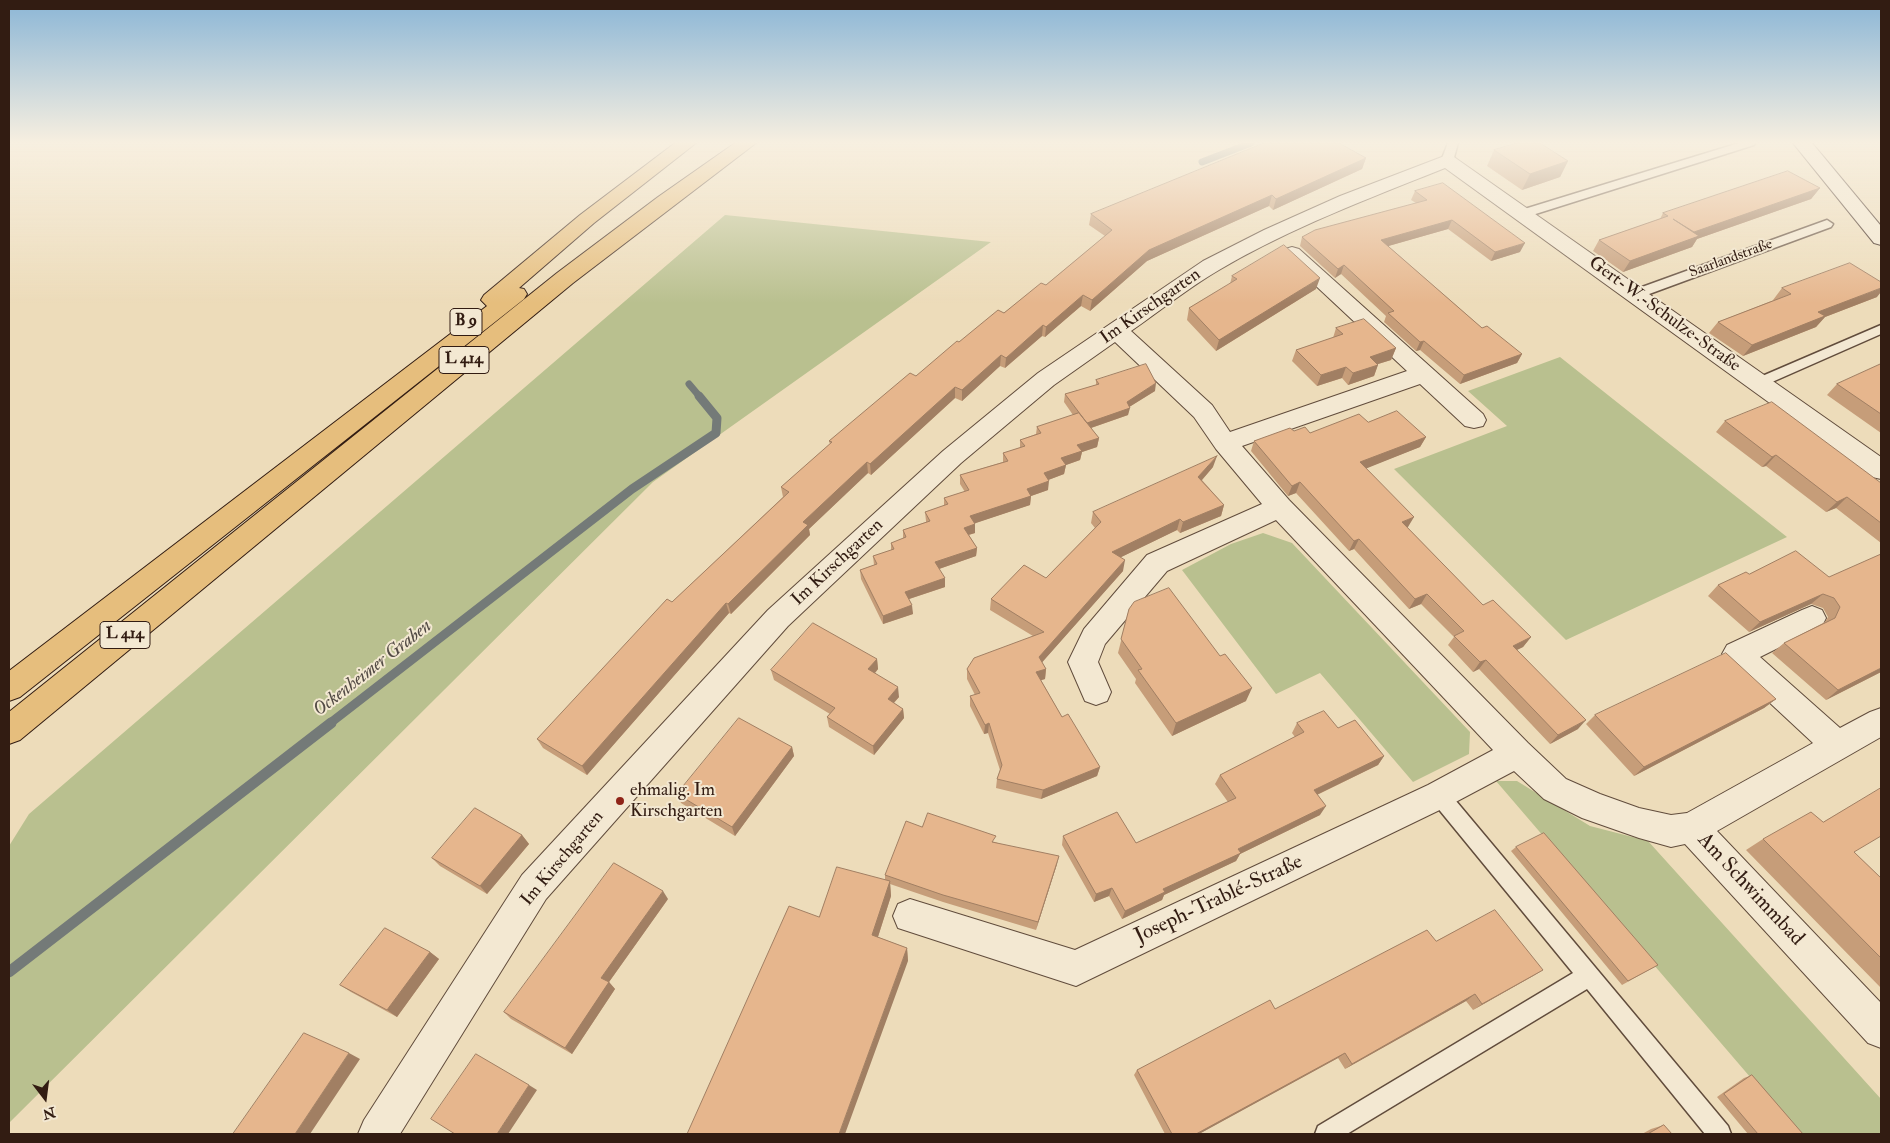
<!DOCTYPE html>
<meta charset="utf-8">
<style>
body{margin:0}
#map{position:relative;width:1890px;height:1143px;overflow:hidden;background:#eddcba;font-family:"IM FELL Double Pica",serif}
canvas{display:block}
.frame{position:absolute;inset:0;border:10px solid #321c12;pointer-events:none}
.north{position:absolute;left:20px;top:1073px;width:50px;height:50px;-webkit-text-stroke:4px #f3e8d2;paint-order:stroke;rotate:165deg;font-size:14px;font-weight:700;line-height:20px;text-align:center;color:#321c12}
.north::after{content:'';display:block;margin:auto;width:18px;height:22px;background:#321c12;clip-path:polygon(50% 0,100% 100%,50% 72%,0 100%)}
</style>
<div id="map">
<canvas width="1890" height="1143"></canvas>
<div class="frame"></div>
<div class="north">N</div>
</div>
<script>
const ctx = document.querySelector('canvas').getContext('2d');
ctx.lineJoin = 'round';
function paint(path, color) { ctx.fillStyle = color; ctx.fill(path, 'evenodd'); }
function trace(path, color, width, dash) { ctx.strokeStyle = color; ctx.lineWidth = width; ctx.lineCap = dash ? 'butt' : 'round'; ctx.setLineDash(dash || []); ctx.stroke(path); }
function label(font, color, halo, rows, align = 'center') {
  ctx.font = font + ' "IM FELL Double Pica",serif'; ctx.lineWidth = 4; ctx.setLineDash([]); ctx.textBaseline = 'middle'; ctx.strokeStyle = halo; ctx.fillStyle = color; for (const [text, x, y, turn = 0] of rows) {
    ctx.save(); ctx.translate(x, y); ctx.rotate((+turn || 0) * Math.PI / 180); ctx.textAlign = isNaN(turn) ? turn : align; if (halo) ctx.strokeText(text, 0, 0); ctx.fillText(text, 0, 0); ctx.restore();
  }
}
paint(new Path2D(`
 M725 215 991 242 653 482 9 1123V846L29 814Z
 M1560 357 1787 537 1566 640 1394 469 1507 426 1468 391Z
 M1263 533 1292 543 1470 732 1469 754 1413 782 1320 673 1276 694 1182 570 1231 544Z
 M1496 781H1517L1590 826 1648 841 1881 1099V1134H1799Z`), '#b9c08f');
trace(new Path2D(`
 M1202 162 1251 143
 M689 384 700 397`), '#747a78', 7);
trace(new Path2D(`
 M329 724 632 489 716 433 717 418 699 396`), '#747a78', 9);
trace(new Path2D(`
 M9 972 331 723`), '#747a78', 11);
const service = new Path2D(`
 M1448 143H1458L1453 161 1447 164 1441 161Z
 M1739 143H1755L1754 145 1526 217H1518L1516 214 1518 211Z
 M1827 220 1833 224 1831 227 1641 297 1636 298 1630 294 1631 291Z
 M1881 325V334L1763 386H1753L1751 383 1753 380Z
 M1439 786 1446 789 1728 1126 1731 1134H1705L1587 989 1347 1134H1315L1318 1126 1573 973 1432 801 1429 795 1432 789Z`);
const minor = new Path2D(`
 M1447 155 1454 157 1881 457V479L1872 477 1445 168C1368 199 1290 228 1219 270 1188 288 1160 311 1131 331L1212 405 1230 432 1407 371 1285 257 1282 253 1285 249 1292 247 1299 249 1483 414 1486 420 1483 426 1474 428 1465 426 1420 384 1242 446 1289 500 1528 743 1566 779 1600 794 1639 808 1671 815 1687 813 1813 743 1727 663 1722 654 1727 645 1802 610 1812 606 1822 610 1826 618 1822 626 1760 657 1840 728 1870 712 1881 708V737L1717 831 1881 1003V1048L1868 1043 1685 844 1671 847 1639 838 1582 818 1544 799 1514 771 1450 805 1076 986 898 928 893 916 898 904 910 899 1075 950 1428 785 1493 750 1276 520 1167 571 1105 644 1098 662 1111 692 1107 701 1096 705 1085 701 1068 662 1084 629 1147 555 1262 504 1216 449 1194 417 1115 342 1054 385 961 463 788 626 546 899 400 1134H358L364 1120 522 875 768 610 943 451 1038 373 1203 261 1264 230 1340 196Z`);
const secondary = new Path2D(`
 M1793 143H1812L1881 226V245L1874 243Z`);
const trunk = new Path2D(`
 M675 143H696L594 223 519 288 524 289 527 294 524 299 20 697 9 701V671L487 306 481 300 484 295 580 215Z
 M735 143H756L573 283 20 740 9 744V712L557 273 658 197Z`);
trace(service, '#614c3c', 3);
trace(minor, '#614c3c', 2);
trace(secondary, '#321c12', 2);
trace(trunk, '#321c12', 2);
paint(service, '#f3e8d2');
paint(minor, '#f3e8d2');
paint(secondary, '#f3e8d2');
paint(trunk, '#e6be7d');
paint(new Path2D(`
 M1494 150 1568 161 1560 177 1522 190 1487 166Z
 M1366 158 1362 169 1273 210 1269 206 1147 261 1090 311 1081 306 1045 337 1042 336 1005 368 1000 366 962 401 955 398 871 475 868 473 809 529 810 535 731 614 729 613 587 775 543 748 537 739 672 602 783 497 781 487 830 444 829 441 916 376 959 342 1046 285 1105 236 1089 225 1091 214Z
 M1820 188 1811 199 1697 239 1692 247 1623 272 1593 251 1599 240 1660 219 1663 213Z
 M1415 191 1520 252 1491 261 1448 229 1388 246 1482 328 1522 354 1517 363 1460 384 1420 350 1416 351 1384 322 1386 316 1341 274 1335 278 1300 246 1302 237 1416 203 1411 200Z
 M1232 276 1316 289 1216 351 1187 320 1189 308 1230 284Z
 M1782 288 1877 297 1825 317 1816 327 1743 356 1709 333 1718 322 1774 300H1773Z
 M1336 328 1396 348 1391 360 1378 364 1374 376 1348 385 1342 378 1317 386 1292 361 1296 350 1333 338Z
 M1881 364V433L1827 395 1837 384Z
 M1096 380 1155 391 1129 407 1128 415 1091 428 1099 438 1097 447 1082 452 1080 460 1066 465 1064 474 1048 480V490L1031 496 1030 505 975 523V533L969 535 977 548 976 556 939 569 945 587 909 599 913 614 883 624 861 579 860 570 874 565 873 556 891 550V543L903 539V530L926 522V521L925 512 944 506V498L965 492 960 484V475L1003 462V453L1020 448V440L1036 434 1037 427 1073 415 1064 402 1065 394 1096 385Z
 M1725 421 1881 483V543L1836 508 1826 512 1766 466 1762 467 1716 432Z
 M1368 422 1426 437 1420 447 1366 468 1408 527H1407L1483 605 1531 637 1523 647 1517 650 1578 729 1550 744 1479 669 1473 672 1448 645 1454 637 1421 604 1409 609 1354 549 1349 551 1296 493 1288 496 1251 451 1254 441 1294 431 1310 433Z
 M1213 467 1202 480 1224 505 1221 516 1180 533 1177 530 1121 557 1123 571 1042 662 1046 669 1045 679 1041 680 1062 717 1100 767 1097 776 1041 799 996 788 997 779 1000 770 988 733 984 734 970 706V696L975 695 967 679V669L1033 636 990 610 991 599 1046 578 1095 528 1091 523 1093 512Z
 M1749 574 1829 577 1881 672 1826 700 1772 653 1784 643 1825 622 1828 617 1823 608 1811 604 1749 632 1708 596 1718 585Z
 M1129 609 1246 701 1172 736 1135 683 1136 679 1118 653Z
 M877 659 878 669 875 673 899 697 894 703 903 709 904 718 874 755 829 727 827 717 830 714 774 680 771 670Z
 M1776 699 1764 708 1634 776 1586 724 1595 715Z
 M1297 723 1338 728 1384 756 1378 765 1317 795 1320 815 1240 854 1236 861 1164 895 1162 900 1122 919 1109 896 1094 902 1062 845 1063 836 1136 843 1228 802 1215 784 1220 775 1295 737 1292 733Z
 M792 747 794 756 735 836 681 803 677 794Z
 M1823 822 1881 878V988L1746 850 1763 839Z
 M922 827 995 842 1057 864 1036 930 943 902 890 884 891 896 878 937 907 948 908 961 819 917 885 879V875Z
 M522 835 529 844 487 894 440 866 432 858Z
 M1516 847 1658 965 1622 985 1511 851Z
 M668 899 609 982 615 989 572 1054 511 1019 504 1012Z
 M1436 941 1543 970 1533 976 1473 1010 1466 1001 1345 1069 1338 1058 1199 1134H1165L1134 1075 1137 1070 1275 1009Z
 M430 952 439 959 397 1017 351 992 340 985Z
 M1752 1075 1803 1134H1748L1717 1097 1744 1078Z
 M1664 1125 1672 1134H1642L1651 1129Z`), '#c69d79');
paint(new Path2D(`
 M1366 158 1362 169 1273 210 1276 199Z
 M1568 161 1560 177 1522 190 1530 174Z
 M1820 188 1811 199 1697 239 1692 247 1623 272 1630 261 1694 232Z
 M1272 195 1269 206 1147 261 1090 311 1092 300 1149 250Z
 M1452 220 1448 229 1378 249 1381 240Z
 M1525 243 1520 252 1491 261 1495 252Z
 M1344 265 1341 274 1335 278 1338 269Z
 M1320 278 1316 289 1216 351 1219 340Z
 M1881 288V292L1877 297 1825 317 1816 327 1743 356 1752 345 1818 312Z
 M1083 295 1081 306 1045 337 1046 327Z
 M1043 325 1042 336 1005 368 1006 358Z
 M1424 341 1420 350 1416 351 1420 342Z
 M1396 348 1391 360 1365 368 1370 357Z
 M1522 354 1517 363 1460 384 1464 375Z
 M1001 355 1000 366 962 401V390Z
 M1378 365 1374 376 1348 385 1353 373Z
 M1346 367 1342 378 1317 386 1321 375Z
 M1156 383 1155 391 1126 409 1130 408 1128 415 1085 430 1086 423 1127 402Z
 M955 387V398L871 475 870 464Z
 M1426 437 1420 447 1355 473 1360 462Z
 M1099 438 1097 447 1082 452 1080 460 1066 465 1064 474 1043 482 1044 473 1077 445Z
 M1776 455 1766 466 1762 467 1772 457Z
 M1217 456 1213 467 1195 488 1198 477Z
 M867 462 868 473 809 529 810 535 731 614 728 604 803 522Z
 M1049 481 1048 490 1031 496 1030 505 970 525V516L1027 489Z
 M1300 482 1296 493 1288 496 1292 486Z
 M1847 497 1836 508 1826 512 1837 502Z
 M1224 505 1221 516 1180 533 1183 522Z
 M1414 517 1408 527 1396 532 1402 522Z
 M1180 519 1177 530 1109 563 1112 552Z
 M975 524V533L964 536V528Z
 M1359 539 1354 549 1349 551 1354 541Z
 M977 548 976 556 936 570 935 562Z
 M1125 560 1123 571 1038 667 1039 657Z
 M945 578V587L906 600 905 592Z
 M1427 594 1421 604 1409 609 1415 599Z
 M1823 594 1811 604 1749 632 1760 622Z
 M726 603 729 613 587 775 582 766Z
 M912 605 913 614 883 624V616Z
 M1531 637 1523 647 1506 655 1513 646Z
 M877 659 878 669 870 679 868 669Z
 M1486 660 1479 669 1473 672 1480 662Z
 M1881 668V672L1826 700 1838 690Z
 M1046 669 1045 679 1035 682 1036 672Z
 M898 687 899 697 888 709V699Z
 M1252 688 1246 701 1172 736 1176 723Z
 M1776 699 1764 708 1634 776 1644 767Z
 M903 709 904 718 874 755 873 746Z
 M1586 720 1578 729 1550 744 1558 735Z
 M989 723 988 733 984 734 985 725Z
 M792 747 794 756 735 836 732 827Z
 M1384 756 1378 765 1308 799 1314 790Z
 M1100 767 1097 776 1041 799 1043 790Z
 M1326 806 1320 815 1240 854 1236 861 1164 895 1162 900 1122 919 1125 911 1163 889 1238 849Z
 M522 835 529 844 487 894 480 886Z
 M1059 856 1057 864 1036 930 1038 922Z
 M890 881 891 896 874 949 872 935Z
 M1112 888 1109 896 1094 902 1096 894Z
 M663 891 668 899 609 982 615 989 572 1054 565 1048 601 978Z
 M907 948 908 961 845 1134H839Z
 M430 952 439 959 397 1017 387 1010Z
 M1543 970 1533 976 1473 1010 1482 1004Z
 M1475 994 1466 1001 1345 1069 1352 1064Z
 M349 1053 360 1059 310 1134H295Z
 M1345 1053 1338 1058 1199 1134H1196Z
 M529 1085 537 1090 508 1134H497Z`), '#a17f63');
const building = new Path2D(`
 M1264 143H1339L1366 158 1276 199 1272 195 1149 250 1092 300 1083 295 1046 327 1043 325 1006 358 1001 355 962 390 955 387 870 464 867 462 803 522 808 525 728 604 726 603 582 766 537 739 667 599 672 602 789 492 781 487 832 442 829 441 910 373 916 376 957 341 959 342 998 310 1004 313 1041 283 1046 285 1112 230 1091 214Z
 M1517 143H1540L1568 161 1530 174 1494 150Z
 M1788 171 1820 188 1694 232 1673 219 1699 236 1630 261 1599 240 1668 216 1663 213Z
 M1443 183 1525 243 1495 252 1452 220 1381 240 1482 328 1487 326 1522 354 1464 375 1424 341 1420 342 1388 313 1394 311 1344 265 1338 269 1302 237 1315 230 1427 200 1415 191Z
 M1284 245 1320 278 1219 340 1189 308 1237 279 1232 276Z
 M1850 263 1881 282V288L1818 312 1825 316 1752 345 1718 322 1791 294 1782 288Z
 M1364 319 1396 348 1370 357 1378 365 1353 373 1346 367 1321 375 1296 350 1343 334 1336 328Z
 M1146 364 1156 383 1127 402 1130 408 1087 423 1065 394 1099 384 1096 380Z
 M1881 364V414L1837 384Z
 M1772 402 1881 483V523L1847 497 1837 502 1776 455 1772 457 1725 421Z
 M1397 411 1426 437 1360 462 1414 517 1402 522 1483 605 1493 600 1531 637 1513 646 1586 720 1558 735 1486 660 1480 662 1454 636 1464 631 1427 594 1415 599 1359 539 1354 541 1300 482 1292 486 1254 441 1290 428 1294 431 1305 427 1310 433 1359 414 1368 422Z
 M1079 413 1099 438 1077 445 1082 451 1061 458 1066 465 1044 473 1049 481 1027 489 1031 496 970 516 975 524 964 528 977 548 935 562 945 578 905 592 912 605 883 616 860 570 877 564 873 556 894 549 891 543 906 537 903 530 930 521 925 512 948 504 944 498 969 490 960 475 1008 461 1003 453 1025 446 1020 440 1041 433 1037 427Z
 M1217 456 1198 477 1224 505 1183 522 1180 519 1112 552 1125 560 1039 657 1046 669 1036 672 1062 717 1068 714 1100 767 1043 790 997 779 1002 765 989 723 985 725 970 696 980 693 967 669 974 658 1044 632 991 599 1024 565 1046 578 1101 522 1093 512Z
 M1796 551 1829 577 1881 554V668L1838 690 1784 643 1835 618 1840 607 1834 598 1823 594 1760 622 1718 585 1746 572 1749 574Z
 M1169 588 1220 656 1225 654 1252 688 1176 723 1138 670 1142 669 1121 639 1129 609 1134 602Z
 M813 623 877 659 868 669 898 687 888 699 903 709 873 746 827 717 835 708 771 670Z
 M1726 653 1776 699 1644 767 1595 715Z
 M1324 711 1338 728 1355 720 1384 756 1314 790 1326 806 1238 849 1241 853 1163 889 1165 892 1125 911 1112 888 1096 894 1063 836 1117 812 1136 843 1236 798 1220 775 1304 732 1297 723Z
 M739 718 792 747 732 827 677 794Z
 M1881 788V836L1854 852 1881 878V958L1763 839 1811 812 1823 822Z
 M475 808 522 835 480 886 432 858Z
 M928 813 996 836 992 842 1059 856 1038 922 943 895 885 875 906 821 922 827Z
 M1544 833 1658 965 1628 981 1516 847Z
 M614 863 663 891 601 978 609 982 565 1048 504 1012Z
 M837 867 890 881 872 935 907 948 839 1134H687L789 906 819 917Z
 M1495 910 1543 970 1482 1004 1475 994 1352 1064 1345 1053 1196 1134H1172L1137 1070 1270 1000 1275 1009 1427 930 1436 941Z
 M385 928 430 952 387 1010 340 985Z
 M304 1033 349 1053 295 1134H233Z
 M476 1054 529 1085 497 1134H455L431 1119Z
 M1752 1075 1803 1134H1758L1724 1094Z
 M1664 1125 1672 1134H1648Z`);
paint(building, '#e6b68d');
trace(building, '#a17f63', 1);
const sky = ctx.createLinearGradient(0, 0, 0, 303);
sky.addColorStop(0, '#8bb6d6');
sky.addColorStop(0.47, '#f7efe0');
sky.addColorStop(1, '#f7efe000');
ctx.fillStyle = sky;
ctx.fillRect(0, 0, 1890, 303);
for (const [x, y, r, color] of [
 [620,801,5,"#8f2418"]
]) { const dot = new Path2D(); dot.arc(x, y, r, 0, 2 * Math.PI); ctx.fillStyle = color; ctx.fill(dot); trace(dot, '#f3e8d2', 2); }
label('15px', '#321c12', '#f3e8d2', [
 ["Saarlandstraße",1731,259,-20]
]);
for (const [x, y, w] of [
 [466,322,32],
 [464,360,50],
 [125,635,50]
]) { const box = new Path2D(); box.roundRect(x - w / 2, y - 13.5, w, 27, 4); ctx.fillStyle = '#f3e8d2'; ctx.fill(box); trace(box, '#321c12', 1); }
label('bold 16px', '#321c12', null, [
 ["B 9",466,322],
 ["L 414",464,360],
 ["L 414",125,635]
]);
label('18px', '#321c12', '#f3e8d2', [
 ["Im Kirschgarten",1151,307,-35],
 ["Gert-W.-Schulze-Straße",1664,315,36],
 ["Im Kirschgarten",838,563,-43],
 ["Im Kirschgarten",563,859,-50]
]);
label('18px', '#321c12', '#f3e8d2', [
 ["ehmalig. Im",630,791],
 ["Kirschgarten",630,812]
], 'left');
label('italic 19px', '#534b45', '#f3e8d2', [
 ["Ockenheimer Graben",373,669,-38]
]);
label('21px', '#321c12', '#f3e8d2', [
 ["Am Schwimmbad",1750,890,47],
 ["Joseph-Trablé-Straße",1219,900,-25]
]);
</script>
